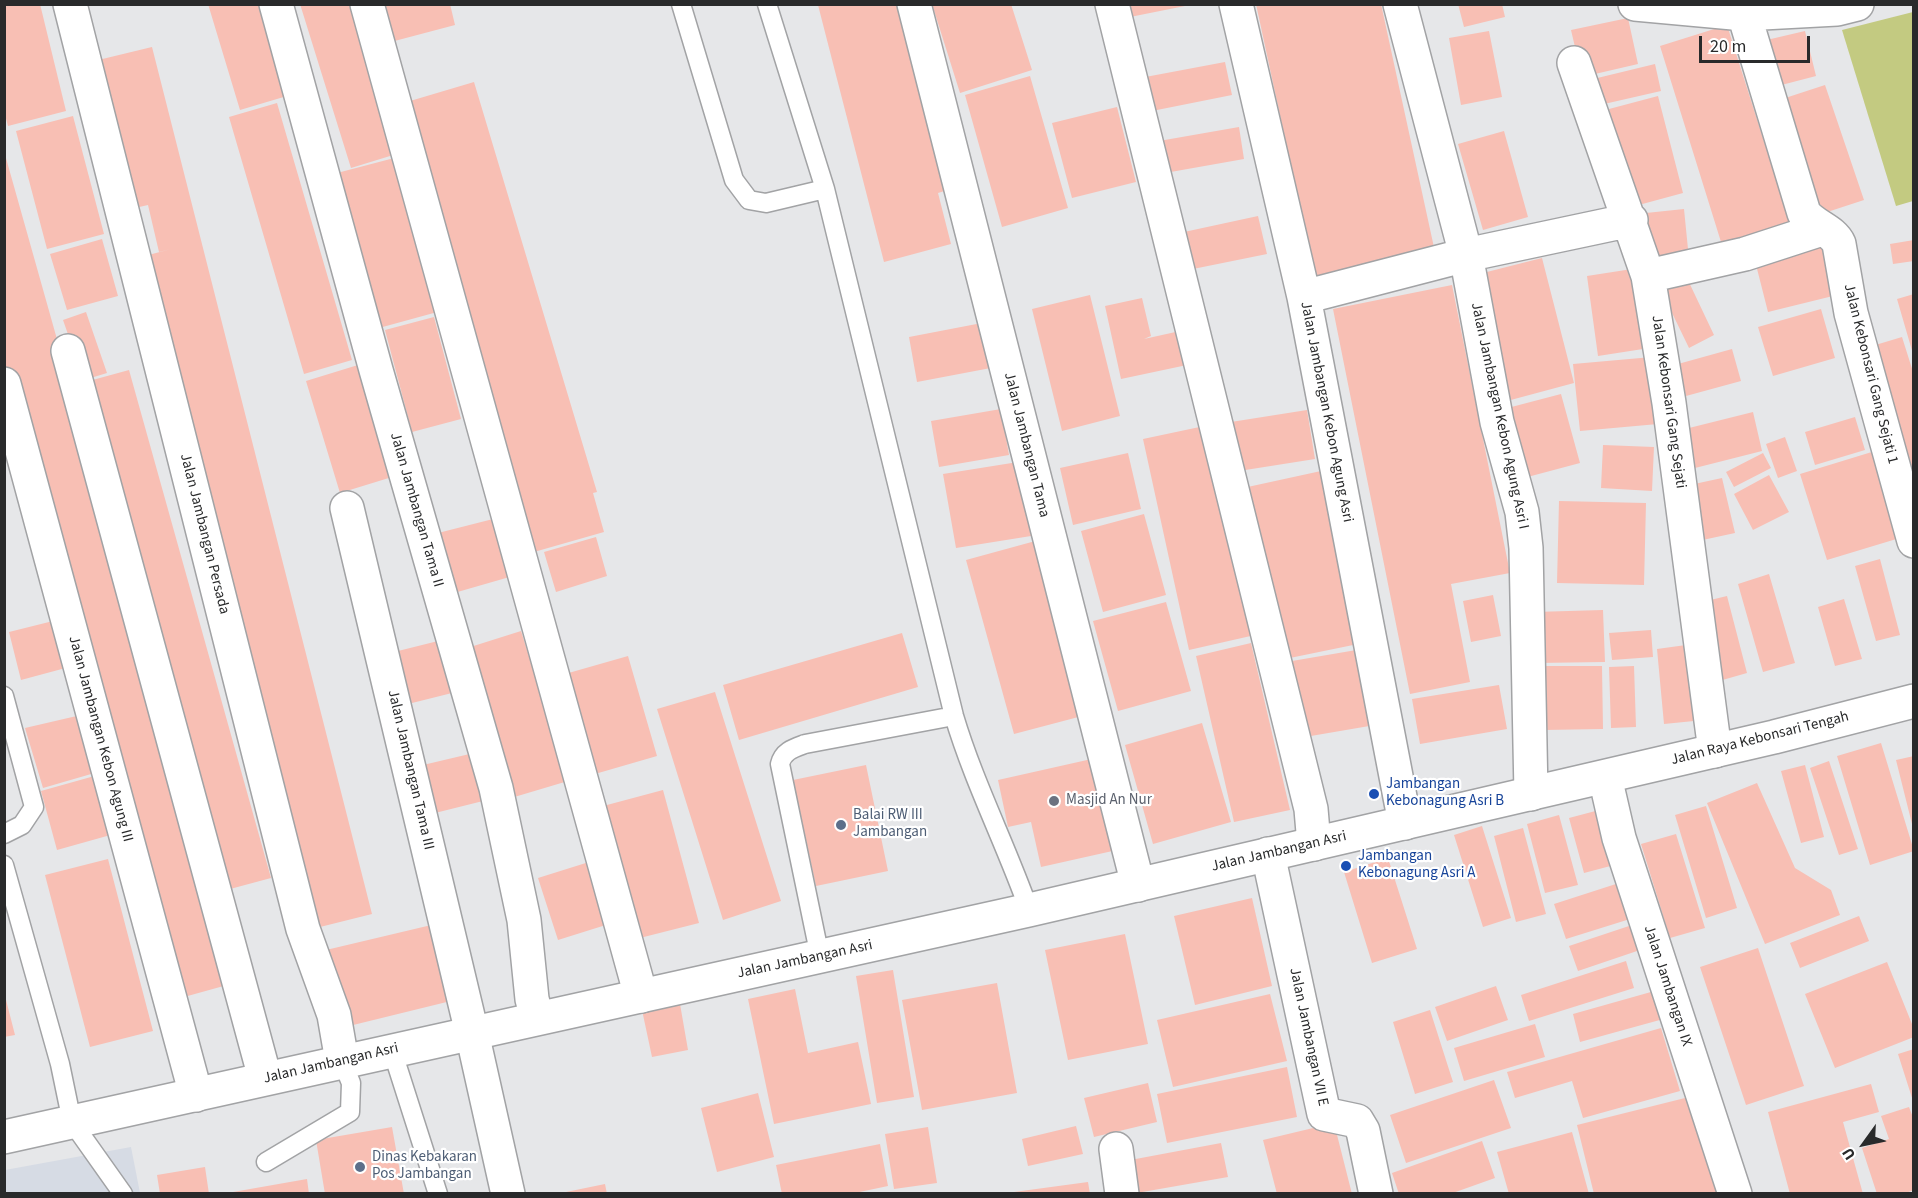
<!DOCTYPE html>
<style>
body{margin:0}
#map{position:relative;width:1918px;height:1198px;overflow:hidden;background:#e6e7e9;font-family:"Source Sans 3",sans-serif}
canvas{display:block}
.frame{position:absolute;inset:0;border:6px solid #292a2b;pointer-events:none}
.north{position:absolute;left:1834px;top:1114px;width:60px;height:60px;-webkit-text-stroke:4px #fff;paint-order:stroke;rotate:237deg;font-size:16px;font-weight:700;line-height:24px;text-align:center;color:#292a2b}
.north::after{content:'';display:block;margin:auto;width:21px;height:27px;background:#292a2b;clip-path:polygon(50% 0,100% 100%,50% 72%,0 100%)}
.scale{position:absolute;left:1699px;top:36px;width:111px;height:27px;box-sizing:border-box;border:3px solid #292a2b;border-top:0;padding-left:8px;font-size:18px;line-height:21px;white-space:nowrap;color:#292a2b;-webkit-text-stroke:4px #fff;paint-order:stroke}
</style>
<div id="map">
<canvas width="1918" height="1198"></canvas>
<div class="frame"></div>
<div class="north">U</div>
<div class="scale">20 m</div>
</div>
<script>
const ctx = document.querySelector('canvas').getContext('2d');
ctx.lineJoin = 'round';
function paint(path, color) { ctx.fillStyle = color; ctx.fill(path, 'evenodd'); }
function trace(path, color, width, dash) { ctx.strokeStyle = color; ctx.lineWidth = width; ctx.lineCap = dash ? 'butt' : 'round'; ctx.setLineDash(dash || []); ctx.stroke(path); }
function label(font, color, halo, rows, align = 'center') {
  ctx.font = font + ' "Source Sans 3",sans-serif'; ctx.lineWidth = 4.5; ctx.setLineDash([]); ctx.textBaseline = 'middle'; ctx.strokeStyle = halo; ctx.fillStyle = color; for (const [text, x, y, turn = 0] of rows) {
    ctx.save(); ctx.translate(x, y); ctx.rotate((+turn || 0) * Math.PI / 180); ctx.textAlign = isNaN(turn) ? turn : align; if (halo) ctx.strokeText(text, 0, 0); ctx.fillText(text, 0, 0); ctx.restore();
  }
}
paint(new Path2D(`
 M131 1147 140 1193 5 1194V1170Z`), '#d6dbe4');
paint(new Path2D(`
 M1913 12V201L1896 206 1842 30Z`), '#c3ca81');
paint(new Path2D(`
 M4 4H40L66 111 8 126 4 111Z
 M208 4H267L287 96 240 110Z
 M300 4H357L403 152 351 168Z
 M377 4H450L455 25 387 43Z
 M932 4H1011L1032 70 960 93Z
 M1117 4H1184L1185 6 1120 19Z
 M1256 4H1381L1435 252 1315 278Z
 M1458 4H1502L1505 17 1464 27Z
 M818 5H904L951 189 938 193 951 244 884 262Z
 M1628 18 1638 64 1582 77 1571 30Z
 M1727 25 1794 236 1726 258 1660 46Z
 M1489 31 1502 97 1461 105 1449 38Z
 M1805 31 1816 76 1770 88 1758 42Z
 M152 47 372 914 312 929 141 257 171 249 159 252 148 205 126 210 90 62Z
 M1225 62 1232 95 1147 112 1140 78Z
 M1655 64 1661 91 1591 107 1585 81Z
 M1030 76 1068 208 1002 227 965 95Z
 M474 82 597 492 593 493 604 532 534 552 400 104Z
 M1825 85 1864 200 1812 217 1773 102Z
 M1658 96 1683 193 1635 206 1609 109Z
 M277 103 352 360 304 374 229 117Z
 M1117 107 1136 182 1072 198 1052 123Z
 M73 116 104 234 47 249 16 131Z
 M1239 127 1244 159 1165 173 1159 141Z
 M1504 131 1528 217 1483 230 1458 144Z
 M4 151 238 982 184 997 4 359Z
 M398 157 441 311 379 328 337 173Z
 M1684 209 1689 259 1651 262 1646 213Z
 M1258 216 1267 254 1193 269 1184 232Z
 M1823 236 1837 295 1768 312 1753 253Z
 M102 239 118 296 67 310 50 254Z
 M1914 240V261L1893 264 1890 244Z
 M1542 258 1574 383 1507 401 1475 275Z
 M1632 269 1643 349 1598 356 1587 276Z
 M1686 276 1714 335 1689 348 1660 288Z
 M1452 285 1510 573 1451 584 1470 682 1410 694 1333 309Z
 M1914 294V353L1913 354 1897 299Z
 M1090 295 1120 416 1062 431 1032 309Z
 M1142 298 1151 336 1144 339 1180 331 1187 365 1121 379 1105 306Z
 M1821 309 1835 358 1773 376 1758 327Z
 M86 312 107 373 84 380 63 320Z
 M434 317 461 419 412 432 385 330Z
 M987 322 996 367 917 382 909 337Z
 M1902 337 1914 375V514L1862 349Z
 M1732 349 1741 381 1686 396 1678 364Z
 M1652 357 1658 424 1580 431 1573 364Z
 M358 365 392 477 340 493 306 381Z
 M129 370 271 878 219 892 78 384Z
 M1561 394 1580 463 1520 479 1500 410Z
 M1001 409 1009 455 939 467 931 421Z
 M1307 410 1315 459 1239 471 1231 422Z
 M1753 412 1762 451 1695 468 1685 429Z
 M1855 417 1865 450 1815 465 1805 432Z
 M1209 425 1255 635 1189 650 1143 439Z
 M1785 437 1797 471 1778 478 1766 444Z
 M1603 445 1654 447 1652 491 1601 488Z
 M1875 451 1903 537 1827 560 1800 474Z
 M1128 453 1141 509 1073 525 1060 468Z
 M1763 453 1771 468 1734 487 1726 472Z
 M1018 462 1031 536 956 548 943 474Z
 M1321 471 1358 644 1280 660 1243 488Z
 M1769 475 1789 512 1753 530 1734 494Z
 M1722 478 1735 533 1698 541 1685 486Z
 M1559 501 1646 503 1644 585 1557 583Z
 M1144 514 1166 595 1103 612 1081 531Z
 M497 518 513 576 454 593 438 533Z
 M596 537 607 576 556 592 544 552Z
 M1039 540 1086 715 1014 734 966 560Z
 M1880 559 1900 635 1876 641 1855 566Z
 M1769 574 1795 663 1763 672 1738 584Z
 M1493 595 1501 636 1471 642 1463 601Z
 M1727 596 1747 673 1719 681 1698 603Z
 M1844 599 1862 659 1835 666 1818 607Z
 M1166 602 1191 691 1118 711 1093 621Z
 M1603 610 1605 662 1536 663 1534 612Z
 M61 619 73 666 21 680 9 632Z
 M1651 630 1653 657 1612 660 1609 633Z
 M521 631 568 781 511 798 464 649Z
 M902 633 918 687 739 740 723 685Z
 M446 639 460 691 404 705 390 653Z
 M1251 643 1290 810 1234 822 1196 656Z
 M1686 645 1694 721 1664 724 1657 649Z
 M1368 648 1381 724 1305 737 1292 661Z
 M628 656 657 756 588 776 558 676Z
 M1543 666H1602L1603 729 1544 730Z
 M1634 666 1636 727 1611 728 1609 667Z
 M1499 685 1507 729 1420 744 1412 699Z
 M715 692 781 901 723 920 657 709Z
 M81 715 98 772 43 788 25 728Z
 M1202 723 1231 822 1153 844 1125 745Z
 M1881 743 1914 851 1870 865 1837 756Z
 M478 752 491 799 435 813 423 765Z
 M1914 756V828H1913L1896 760Z
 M1096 758 1117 850 1041 867 1031 822 1008 827 998 780Z
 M1829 761 1858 849 1839 855 1810 768Z
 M866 765 888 871 816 886 793 780Z
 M1805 765 1824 837 1801 843 1781 771Z
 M98 775 114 834 57 850 41 791Z
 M1757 783 1795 868 1831 890 1840 915 1765 944 1707 803Z
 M663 790 699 923 628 941 592 809Z
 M1706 806 1737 908 1706 918 1675 815Z
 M1603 809 1618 864 1584 873 1569 818Z
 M1559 815 1578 885 1545 893 1527 824Z
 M1482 826 1511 918 1483 927 1454 835Z
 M1523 828 1546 914 1516 922 1494 836Z
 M1676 834 1705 928 1670 938 1641 844Z
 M1388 858 1417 949 1372 963 1344 872Z
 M108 859 153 1031 90 1047 45 875Z
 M589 862 609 924 558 940 538 878Z
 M1619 883 1630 919 1566 939 1554 904Z
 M1252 898 1272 986 1195 1005 1174 916Z
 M1859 916 1869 941 1800 968 1790 943Z
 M444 922 463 998 345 1027 326 950Z
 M1632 925 1640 950 1578 971 1569 946Z
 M1125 934 1148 1044 1068 1060 1045 950Z
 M1758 948 1804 1086 1746 1105 1700 967Z
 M1626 961 1634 988 1529 1021 1521 995Z
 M1887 962 1914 1029V1037L1835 1068 1805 994Z
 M893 970 914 1097 877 1103 856 976Z
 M997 983 1017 1093 922 1110 902 1000Z
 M1496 986 1508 1020 1447 1041 1435 1007Z
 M795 989 808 1053 858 1042 871 1104 774 1124 748 999Z
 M1658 990 1667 1018 1580 1042 1573 1014Z
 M4 992 15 1035 4 1037Z
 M1270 994 1287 1061 1173 1087 1157 1020Z
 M680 1004 688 1050 652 1057 642 1010Z
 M1430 1010 1453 1082 1415 1094 1393 1022Z
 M1535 1024 1545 1057 1464 1081 1454 1048Z
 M1661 1028 1680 1091 1583 1118 1572 1081 1515 1098 1507 1072Z
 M1914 1049V1101H1913L1898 1054Z
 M1287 1067 1297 1117 1167 1143 1157 1094Z
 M1494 1080 1511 1128 1406 1163 1390 1115Z
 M1148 1083 1157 1122 1094 1137 1084 1098Z
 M1871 1084 1879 1112 1843 1122 1863 1194H1790L1768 1112Z
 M758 1093 774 1157 717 1172 701 1108Z
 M1693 1096 1718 1194H1594L1577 1125Z
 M1909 1107 1914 1120V1190L1903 1194H1877L1862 1148 1889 1139 1881 1116Z
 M1334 1123 1352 1194H1277L1263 1140Z
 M1076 1126 1083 1154 1028 1166 1022 1139Z
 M392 1127 404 1194H325L316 1140Z
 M928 1127 937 1183 894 1189 885 1134Z
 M1572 1132 1589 1194H1509L1497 1152Z
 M1482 1141 1495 1178 1450 1194H1399L1392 1173Z
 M1221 1143 1228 1177 1131 1194 1125 1161Z
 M880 1144 888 1186 850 1194H782L776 1165Z
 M205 1167 209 1194H160L157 1175Z
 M307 1179 309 1194H234L233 1192Z
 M1088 1182 1090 1194H1014V1192Z
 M605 1184 607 1194H566V1192Z`), '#f8bfb4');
const lane = new Path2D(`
 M681 4 734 180 749 200 766 203 825 189
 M767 4 825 189 954 716C974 783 1006 845 1029 910
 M4 696 34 807 22 825 4 834
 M4 865 60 1064 72 1122 123 1194
 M820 957 780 764C783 751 794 748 805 744L954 716
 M392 1050 438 1194
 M266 1162 350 1112 351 1083 342 1061`);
const street = new Path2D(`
 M70 4 303 929 334 1015 342 1061
 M276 4 376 370 496 788 524 920 532 999 537 1018
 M367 4 641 996
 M914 4 1138 885
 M1112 4 1311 809 1314 844
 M1236 4 1304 297 1405 823
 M1400 4 1466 255 1497 422 1522 512 1526 548 1531 794
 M1635 4 1744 14 1837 9 1857 4
 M1744 14 1804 213C1813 226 1833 230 1839 244L1851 313 1914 541
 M1574 63 1648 276 1669 403 1715 751
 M1648 276 1745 254 1822 229
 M1304 297 1466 255 1631 220
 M68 351 265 1078
 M4 384 196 1095
 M347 508 472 1033 508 1194
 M1605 777 1619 838 1735 1194
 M1268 854 1324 1114 1357 1121 1363 1131 1376 1194
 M1116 1149 1122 1194`);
const secondary = new Path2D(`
 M4 1137 1029 910 1774 737 1914 701`);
trace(lane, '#a2a3a5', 21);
trace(street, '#a2a3a5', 36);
trace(secondary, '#a2a3a5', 36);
trace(lane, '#fff', 18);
trace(street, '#fff', 33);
trace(secondary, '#fff', 33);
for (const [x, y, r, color] of [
 [1374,794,6,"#1a4fb4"],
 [1054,801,6,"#6b7280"],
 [841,825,6,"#5c6f8a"],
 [1346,866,6,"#1a4fb4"],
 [360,1167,6,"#5c6f8a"]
]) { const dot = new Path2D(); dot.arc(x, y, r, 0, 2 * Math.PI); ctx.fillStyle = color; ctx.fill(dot); trace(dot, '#fff', 2); }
label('15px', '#292a2b', '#fff', [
 ["Jalan Kebonsari Gang Sejati 1",1870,374,76],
 ["Jalan Kebonsari Gang Sejati",1668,402,82],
 ["Jalan Jambangan Kebon Agung Asri",1326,412,79],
 ["Jalan Jambangan Kebon Agung Asri I",1499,416,78],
 ["Jalan Jambangan Tama",1026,445,76],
 ["Jalan Jambangan Tama II",416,510,74],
 ["Jalan Jambangan Persada",204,534,76],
 ["Jalan Jambangan Kebon Agung III",100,739,75],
 ["Jalan Raya Kebonsari Tengah",1760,739,-14],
 ["Jalan Jambangan Tama III",410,770,77],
 ["Jalan Jambangan Asri",1279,852,-13],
 ["Jalan Jambangan Asri",805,960,-12],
 ["Jalan Jambangan IX",1667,986,72],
 ["Jalan Jambangan VII E",1308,1037,78],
 ["Jalan Jambangan Asri",331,1064,-13]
]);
label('15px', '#164399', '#fff', [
 ["Jambangan",1386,785],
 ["Kebonagung Asri B",1386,802],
 ["Jambangan",1358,857],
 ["Kebonagung Asri A",1358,874]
], 'left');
label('15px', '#5b616d', '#fff', [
 ["Masjid An Nur",1066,801]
], 'left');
label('15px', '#4e5e75', '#fff', [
 ["Balai RW III",853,816],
 ["Jambangan",853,833],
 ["Dinas Kebakaran",372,1158],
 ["Pos Jambangan",372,1175]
], 'left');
</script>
